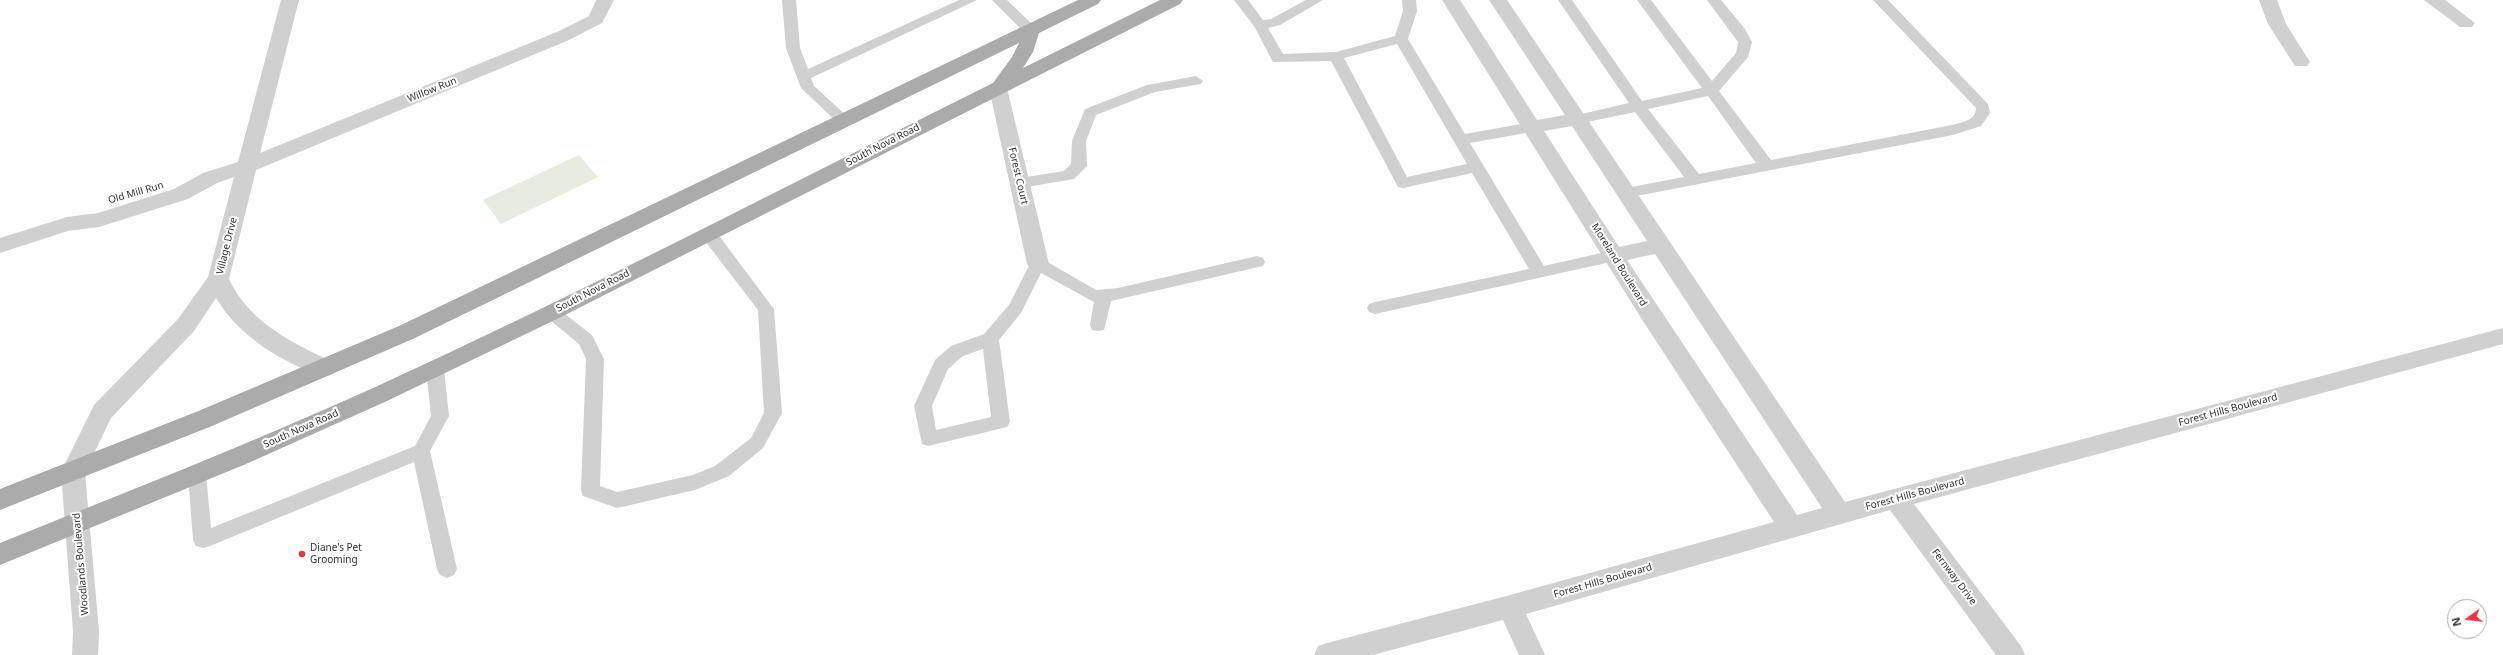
<!DOCTYPE html>
<style>
body{margin:0}
#map{position:relative;width:2503px;height:655px;overflow:hidden;background:#fff;font-family:"Noto Sans",sans-serif}
canvas{display:block}
.north{position:absolute;left:2447px;top:599px;width:40px;height:40px;box-sizing:border-box;background:#fff;border:1px solid #adadad;border-radius:50%;rotate:255deg;font-size:11px;font-weight:700;line-height:16px;text-align:center;color:#333}
.north::after{content:'';display:block;margin:auto;width:14px;height:18px;background:#e63946;clip-path:polygon(50% 0,100% 100%,50% 72%,0 100%)}
</style>
<div id="map">
<canvas width="2503" height="655"></canvas>
<div class="north">N</div>
</div>
<script>
const ctx = document.querySelector('canvas').getContext('2d');
ctx.lineJoin = 'round';
function paint(path, color) { ctx.fillStyle = color; ctx.fill(path, 'evenodd'); }
function trace(path, color, width, dash) { ctx.strokeStyle = color; ctx.lineWidth = width; ctx.lineCap = dash ? 'butt' : 'round'; ctx.setLineDash(dash || []); ctx.stroke(path); }
function label(font, color, halo, rows, align = 'center') {
  ctx.font = font + ' "Noto Sans",sans-serif'; ctx.lineWidth = 4; ctx.setLineDash([]); ctx.textBaseline = 'middle'; ctx.strokeStyle = halo; ctx.fillStyle = color; for (const [text, x, y, turn = 0] of rows) {
    ctx.save(); ctx.translate(x, y); ctx.rotate((+turn || 0) * Math.PI / 180); ctx.textAlign = isNaN(turn) ? turn : align; if (halo) ctx.strokeText(text, 0, 0); ctx.fillText(text, 0, 0); ctx.restore();
  }
}
paint(new Path2D(`
 M579 155 598 177 501 224 483 200Z`), '#e6ecdf');
paint(new Path2D(`
 M782 0H796L800 48 808 69 959 0H977L811 78 814 86 848 117 850 120 848 123H838L801 88 786 48Z
 M992 0H1007L1035 27 1037 30 1035 33H1025Z
 M1234 0H1248L1263 20 1271 19 1306 0H1323L1280 25 1268 28 1283 54 1336 52 1395 36 1403 11 1402 0H1416L1417 11 1408 39 1465 134 1532 122 1539 127 1532 132 1470 143 1544 266 1614 250 1620 252 1622 256 1620 260 1375 314 1369 312 1367 308 1369 304 1375 302 1529 269 1472 173 1403 188 1398 187 1331 61 1273 62 1254 26ZM1397 44 1467 164 1407 177 1344 58Z
 M1558 0H1572L1642 101 1702 88 1637 0H1651L1712 81 1736 53 1738 42 1707 0H1721L1745 29 1752 42 1748 57 1719 91 1771 160 1952 125C1962 122 1976 121 1976 108L1873 0H1888L1988 104 1990 113 1981 126 1953 135 1626 198 1621 197 1618 193 1621 189 1684 177 1635 112 1578 124 1573 122 1571 119 1573 116 1629 103ZM1708 96 1756 163 1699 174 1648 109Z
 M1196 76 1203 81 1201 84 1155 92 1096 115 1086 141 1087 166 1074 179 1020 188 1015 187 1012 183 1015 179 1020 178 1064 171 1071 164 1072 141 1085 109 1147 85Z
 M708 227 714 229 774 309 782 413 763 448 729 476 695 490 617 508 583 496 581 490 586 359 579 344 545 316 543 312 545 308 551 306 557 308 592 335 604 359 600 486 617 492 693 475 715 466 751 438 764 413 758 310 702 237 700 233 702 229Z
 M1257 256 1263 258 1265 262 1263 266 1111 301 1104 330 1098 331 1092 330 1090 325 1094 302 1041 273 1021 313 999 340 1010 422 1007 427 928 446 922 444 914 406 935 360 951 346 984 334 1009 305 1032 260H1044L1096 290 1118 288ZM983 349 991 417 936 430 932 406 948 369 963 356Z
 M435 362 441 364 444 369 449 416 430 451 457 569 454 575 447 578 440 575 437 569 414 462 210 546 203 548 196 546 193 540 188 474 190 469 197 466 204 469 206 474 211 528 415 446 431 416 426 369 429 364Z`), '#d0d0d0');
paint(new Path2D(`
 M281 0H299L260 153 557 32 589 16 596 0H614L602 23 569 40 256 170 229 279C249 322 292 343 333 362L336 368 333 374 325 377C284 364 238 336 216 298L194 331 111 418 85 472 99 631 98 655H72L73 631 61 472 94 405 178 319 208 277 234 177 217 183 188 199 99 227 68 231 0 253V238L67 217 98 213 174 189 203 173 238 162Z
 M1442 0H1460L1537 120 1565 115 1489 0H1507L1845 502 2503 328V344L1914 504 2021 646 2025 655H1996L1890 510 1526 614 1545 655H1519L1503 620 1373 655H1314L1318 646 1327 643 1510 595 1774 522 1643 321ZM1572 126 1647 241 1619 247 1544 131ZM1655 254 1822 508 1797 515 1627 260Z
 M2259 0H2277L2286 24 2310 62 2307 66H2295L2268 24Z
 M2424 0H2445L2475 23 2472 27H2460Z
 M998 82 1005 84 1007 88 1049 264 1045 269 1038 272 1031 269 1027 264 989 88 991 84Z`), '#d0d0d0');
paint(new Path2D(`
 M1078 0H1101L1098 4 1039 33 1033 52 1023 68 1160 0H1183L1180 4 559 318 387 401 246 464 0 565V543C124 493 249 444 371 389 581 293 786 186 993 83L1012 57 1019 43 415 338 212 426 0 510V489L196 412 399 326Z`), '#ababab');
for (const [x, y, r, color] of [
 [302,554,4,"#e63946"]
]) { const dot = new Path2D(); dot.arc(x, y, r, 0, 2 * Math.PI); ctx.fillStyle = color; ctx.fill(dot); trace(dot, '#fff', 1.5); }
label('10px', '#333', '#fff', [
 ["Willow Run",432,90,-22],
 ["South Nova Road",883,145,-27],
 ["Forest Court",1018,176,77],
 ["Old Mill Run",136,193,-16],
 ["Village Drive",227,246,-76],
 ["Moreland Boulevard",1619,265,58],
 ["South Nova Road",593,291,-27],
 ["Forest Hills Boulevard",2228,410,-15],
 ["South Nova Road",301,429,-24],
 ["Forest Hills Boulevard",1915,494,-15],
 ["Woodlands Boulevard",81,564,-95],
 ["Fernway Drive",1954,577,53],
 ["Forest Hills Boulevard",1603,581,-16]
]);
label('10px', '#333', '#fff', [
 ["Diane's Pet",310,548],
 ["Grooming",310,560]
], 'left');
</script>
